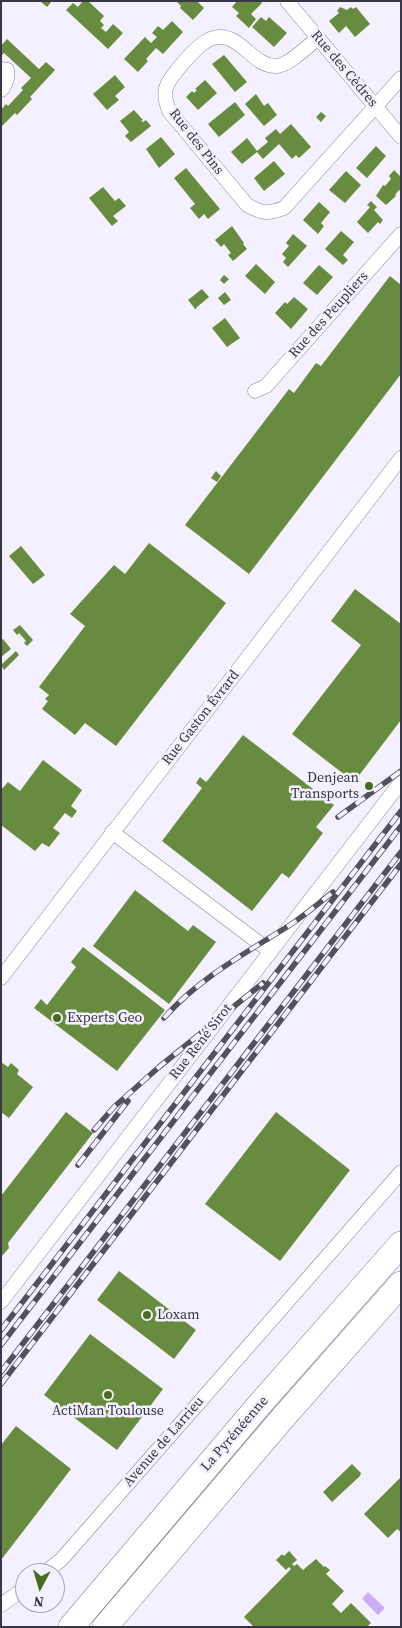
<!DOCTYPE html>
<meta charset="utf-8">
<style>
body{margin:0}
#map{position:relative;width:402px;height:1628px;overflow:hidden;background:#f4f0fd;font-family:"Source Serif 4",serif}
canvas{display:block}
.frame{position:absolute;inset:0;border:2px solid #3b3643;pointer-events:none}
.north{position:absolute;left:15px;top:1563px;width:50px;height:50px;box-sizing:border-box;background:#f4f0fd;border:1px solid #aaa6b3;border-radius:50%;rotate:186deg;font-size:14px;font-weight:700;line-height:20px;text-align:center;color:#3b3643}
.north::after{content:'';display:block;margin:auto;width:18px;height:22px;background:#4b6b22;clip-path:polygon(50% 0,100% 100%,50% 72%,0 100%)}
</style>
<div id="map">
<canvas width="402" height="1628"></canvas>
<div class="frame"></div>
<div class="north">N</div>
</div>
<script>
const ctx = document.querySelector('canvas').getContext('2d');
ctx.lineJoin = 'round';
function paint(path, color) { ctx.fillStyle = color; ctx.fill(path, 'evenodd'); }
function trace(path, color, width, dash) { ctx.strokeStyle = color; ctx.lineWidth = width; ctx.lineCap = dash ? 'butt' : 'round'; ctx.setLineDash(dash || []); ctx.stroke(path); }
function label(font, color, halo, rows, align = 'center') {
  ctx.font = font + ' "Source Serif 4",serif'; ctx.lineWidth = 5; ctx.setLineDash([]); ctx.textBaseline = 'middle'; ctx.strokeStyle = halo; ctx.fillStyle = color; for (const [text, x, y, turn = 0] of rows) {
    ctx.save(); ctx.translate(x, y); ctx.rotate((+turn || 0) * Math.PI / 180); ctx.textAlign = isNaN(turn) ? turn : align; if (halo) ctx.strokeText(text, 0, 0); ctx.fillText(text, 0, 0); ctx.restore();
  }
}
paint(new Path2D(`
 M368 1592 385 1608 378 1615 362 1599Z`), '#cbadfb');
paint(new Path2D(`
 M40 1H52L47 7Z
 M83 1H88L104 16 100 21 104 25 101 28 106 32 113 24 123 33 108 49 66 10 73 3 78 7Z
 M178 1H197L204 8 193 20 180 8 181 6 177 2Z
 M237 1H260L262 3 251 14 256 19 249 28 236 16 239 13 232 7Z
 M340 7 347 10 351 7 353 9 356 7 370 24 355 37 346 26 339 33 329 21 339 13 337 11Z
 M261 17 266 21 269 17 287 33 274 47 252 27Z
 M172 21 183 32 163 54 156 48 146 59 148 61 138 72 124 59 145 37 151 43 157 37 152 33 158 26 163 30Z
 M7 39 39 69 46 62 55 70 30 97 32 99 17 115 15 113 1 127V110L6 104 8 106 23 90 21 88 31 78 4 53 1 56V46Z
 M224 55 247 82 235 92 212 64Z
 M115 75 125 87 115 96 119 100 107 110 93 94Z
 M205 80 217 93 198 110 186 97 192 91 194 93 197 90 195 89Z
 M256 94 264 106 268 103 277 115 264 126 245 104Z
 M235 102 245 115 219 137 208 124Z
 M134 110 143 120 141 121 143 122 146 120 151 126 131 142 125 136 129 132 120 121Z
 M321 112 326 116 321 122 316 117Z
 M291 124 311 147 299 158 296 155 292 159 279 144 263 159 257 152 242 164 231 152 247 138 257 151 268 142 265 138 276 129 280 134Z
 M161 137 175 154 159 168 146 149Z
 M376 146 386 156 367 178 356 168Z
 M274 161 285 174 264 191 254 178Z
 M186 168 220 209 208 219 204 214 199 219 190 208 195 204 174 178Z
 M394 170 401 177V192L399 190 395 195 396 196 386 205 376 196 383 185 385 186 391 179 389 176Z
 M346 171 361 185 345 203 329 190Z
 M103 187 115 201 119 198 126 206 113 216 118 221 112 226 89 198Z
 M371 201 377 207 374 210 383 220 380 224 378 222 368 233 357 222 370 207 367 205Z
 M319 202 330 212 321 223 324 226 318 234 303 220Z
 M232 226 244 243 243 244 247 249 233 261 228 255 231 253 224 244 221 247 215 240Z
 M341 231 354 242 343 255 348 260 343 265 325 249Z
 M293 234 307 246 288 267 283 262 286 258 282 254 289 246 286 243Z
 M256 264 275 282 265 294 245 276Z
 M319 265 333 277 317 295 303 283Z
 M224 275 229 279 224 284 220 280Z
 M390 276 401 285V374L249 574 185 525 289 389 294 393 316 363 321 366Z
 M202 289 209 297 196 308V310L188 300Z
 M225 292 231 300 224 305 218 298Z
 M294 297 308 309 291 329 275 313 285 302 287 304Z
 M225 318 240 338 227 347 212 328Z
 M216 471 221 476 217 482 211 478Z
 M149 543 226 603 116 746 85 723 75 735 42 709 48 701 45 699 49 695 39 687 85 626 70 614 114 565 125 574Z
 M21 546 45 575 33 584 9 556Z
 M355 589 401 624V720L354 782 292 734 361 645 331 621Z
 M20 625 33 640 27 646 24 643 26 641 19 633 17 635 13 630Z
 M3 639 11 649 1 657V640Z
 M16 651 19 655 4 670 1 665Z
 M243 735 334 805 316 827 323 833 289 878 282 873 252 911 162 841 202 788 196 783 200 777 206 782 208 780Z
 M43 760 82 790 71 806 77 811 72 818 65 813 53 828 60 833 49 847 42 843 35 851 1 825V790L8 782 20 791Z
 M135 890 188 931 193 925 216 942 169 1004 93 946Z
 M83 947 165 1010 117 1071 34 1008 41 999 47 1005 76 967 71 962Z
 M1 1062 8 1067 11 1063 19 1070 17 1074 33 1087 9 1118 1 1112Z
 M66 1112 93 1133 8 1243 9 1248 1 1257V1196Z
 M276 1112 350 1170 280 1261 205 1204Z
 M119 1271 196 1330 174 1359 97 1300Z
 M90 1334 163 1389 117 1450 44 1395Z
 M16 1426 71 1469 1 1560V1445Z
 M352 1464 361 1473 360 1476 332 1502 323 1492Z
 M401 1477V1532L397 1529 388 1538 364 1514Z
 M289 1551 297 1560 292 1564 294 1566 297 1564 303 1570 316 1559 324 1567 325 1566 330 1570 326 1574 344 1591 332 1604 341 1613 351 1603 371 1623 367 1627H254L244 1617 291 1569 289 1567 286 1570 276 1560 282 1554 284 1556Z`), '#688c3f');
const minor = new Path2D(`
 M287 1 401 137
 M318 38C308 46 289 65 277 66 254 67 242 37 220 37 213 37 207 40 202 44 192 52 169 77 166 88 164 96 166 103 169 111L247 205C263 214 268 214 284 208L401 78
 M1 69 7 70C8 78 7 84 1 90
 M255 391 266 386 401 234
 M112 832 271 952
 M1 978C133 804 269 632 401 458
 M1 1302 401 782
 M44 1573 61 1560 401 1172
 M1 1605 25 1588`);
const motorway = new Path2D(`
 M71 1627 260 1404 401 1244
 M105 1627 281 1420 401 1284`);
trace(minor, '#8c829f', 15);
trace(motorway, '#8c829f', 26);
trace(minor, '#fff', 14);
trace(motorway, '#fff', 25);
const rail = new Path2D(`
 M338 817 401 771
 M164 1018C199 978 246 953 290 925 305 915 319 903 333 892
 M94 1130 114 1107 159 1067 263 983
 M78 1165 128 1101
 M1 1330 401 811
 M1 1345 401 826
 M1 1372 401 852
 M1 1384 401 864`);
trace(rail, '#55505d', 5.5);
trace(rail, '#f4f0fd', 4, [11]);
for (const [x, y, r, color] of [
 [369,786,5,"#4b6b22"],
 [57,1018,5,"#4b6b22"],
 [147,1315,5,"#4b6b22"],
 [108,1395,5,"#4b6b22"]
]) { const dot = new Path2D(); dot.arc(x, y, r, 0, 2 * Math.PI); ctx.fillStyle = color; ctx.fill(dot); trace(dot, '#f4f0fd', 2); }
label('14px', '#3b3643', '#f4f0fd', [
 ["Rue des Cèdres",344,69,50],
 ["Rue des Pins",196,142,52],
 ["Rue des Peupliers",329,315,-48],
 ["Rue Gaston Évrard",201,718,-52],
 ["Rue René Sirot",201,1042,-52],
 ["La Pyrénéenne",235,1434,-49],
 ["Avenue de Larrieu",164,1442,-49]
]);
label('14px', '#3b3643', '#f4f0fd', [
 ["Denjean",359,778,"right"],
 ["Transports",359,794,"right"],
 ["Experts Geo",67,1018],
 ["Loxam",157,1315],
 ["ActiMan Toulouse",108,1411,"center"]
], 'left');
</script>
